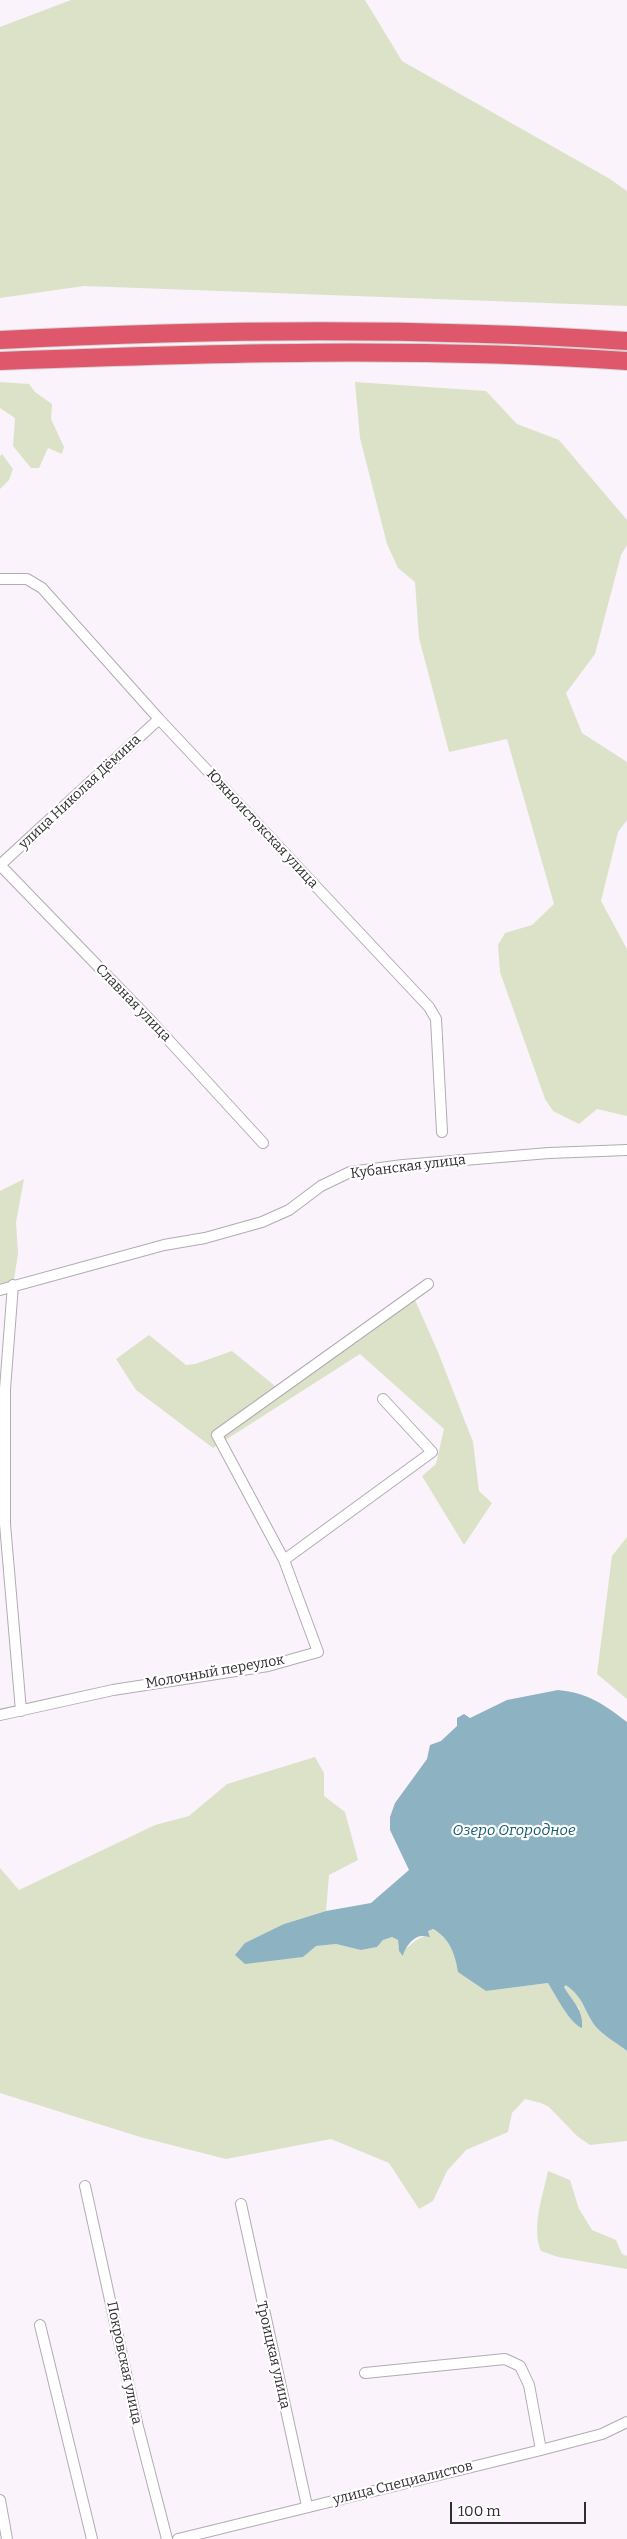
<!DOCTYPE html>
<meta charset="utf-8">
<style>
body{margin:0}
#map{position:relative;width:627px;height:2539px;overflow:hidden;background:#fbf3fb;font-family:Bitter,serif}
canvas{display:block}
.scale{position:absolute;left:450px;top:2502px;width:136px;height:22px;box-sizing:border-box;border:2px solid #302d30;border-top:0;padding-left:6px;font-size:15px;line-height:18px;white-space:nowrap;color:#302d30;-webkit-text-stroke:4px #fff;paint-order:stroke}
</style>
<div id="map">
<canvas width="627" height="2539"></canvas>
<div class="scale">100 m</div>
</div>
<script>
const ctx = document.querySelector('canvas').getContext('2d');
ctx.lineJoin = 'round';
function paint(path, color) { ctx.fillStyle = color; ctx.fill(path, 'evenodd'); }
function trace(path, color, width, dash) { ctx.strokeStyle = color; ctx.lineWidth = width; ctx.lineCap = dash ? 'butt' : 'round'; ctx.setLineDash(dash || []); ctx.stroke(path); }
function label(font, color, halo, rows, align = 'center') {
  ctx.font = font + ' Bitter,serif'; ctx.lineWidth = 4.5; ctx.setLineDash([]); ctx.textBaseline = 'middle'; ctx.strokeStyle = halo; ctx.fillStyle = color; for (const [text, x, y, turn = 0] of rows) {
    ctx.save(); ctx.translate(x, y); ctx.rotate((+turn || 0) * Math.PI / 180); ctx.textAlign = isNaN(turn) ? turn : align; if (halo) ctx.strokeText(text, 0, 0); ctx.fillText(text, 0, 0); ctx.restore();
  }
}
paint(new Path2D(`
 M71 0H365L402 61 610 179 627 191V306L84 286 0 298V27Z
 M0 382 29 384 35 392 52 404 51 419 64 447 62 454 48 448 39 468H31L13 446 15 418 0 408Z
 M355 382 486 391 517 424 559 440 627 520V545L621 555 595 654 566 693 582 733 627 762V820L618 832 601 901 627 949V1116L597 1109 579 1124 553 1111 545 1099 500 972 498 945 505 933 532 925 554 904 507 739 449 752 419 638 415 582 398 568 387 544 360 438Z
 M2 454 13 469 9 480 0 489V456Z
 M24 1179 16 1222 18 1254 13 1285 0 1290V1191Z
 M415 1300 438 1352 473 1442 479 1491 492 1503 464 1545 422 1476 436 1464 444 1429 360 1354 213 1448 136 1390 116 1359 149 1335 186 1365 195 1364 232 1351 275 1386Z
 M627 1537V1699L597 1674 612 1556Z
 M315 1757 324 1773V1796L345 1812 358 1860 329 1875 326 1911 284 1924 281 1959 303 1957 315 1946 336 1944 361 1950 377 1947 383 1940 392 1937 398 1940 399 1951C411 1949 414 1936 430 1936L428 1931 432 1929C449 1938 455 1952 458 1971L486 1991 548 1983 569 2016 580 2009 572 2001 564 1986 566 1984C586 1999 584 2014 598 2029 606 2037 618 2044 627 2051V2141L590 2145 577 2136 549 2107 541 2103 525 2099 512 2113 508 2132 466 2150 447 2171 433 2201 419 2209 389 2163 331 2139 226 2159 140 2137 0 2093V1868L19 1890 155 1825 189 1816 227 1784Z
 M548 2171 570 2180 579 2209 592 2230 616 2240 622 2254 627 2256V2269L558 2257 541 2251C531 2228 543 2195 548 2171Z`), '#dbe2c8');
paint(new Path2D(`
 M558 1690C589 1693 603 1704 627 1722V2051C618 2044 606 2037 598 2029 584 2014 586 1999 566 1985L564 1987C572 2001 584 2010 582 2028 570 2024 555 1994 548 1983L486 1991 458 1972C455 1953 449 1938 433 1929L428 1931 430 1937C428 1937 425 1936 422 1936 413 1936 404 1949 403 1956L399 1951 398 1940 392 1937 383 1940 377 1947 361 1950 336 1944 316 1946 303 1957 245 1964 235 1955 245 1943 284 1924 326 1911 371 1903 409 1870 390 1830V1817L395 1803 427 1759 430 1745 441 1741 457 1726V1718L464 1714 470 1718 507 1700Z`), '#8db2c1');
const street = new Path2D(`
 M0 579H27L42 588 159 719 429 1007 436 1019 442 1132
 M0 865 152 1022 263 1143
 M0 865 159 719
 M13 1285 5 1389V1524L21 1711
 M0 1290 164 1245 205 1238 262 1222 289 1210 321 1186 350 1172 403 1165 549 1153 627 1150
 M284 1560 217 1435 428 1284
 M0 1715 113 1690 268 1666 318 1652 284 1560 432 1452 383 1399
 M85 2186 137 2423 167 2539
 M241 2204 307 2506
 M40 2325 92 2539
 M365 2373 505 2359 520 2366 529 2385 541 2450
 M0 2500 7 2539
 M178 2539 541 2450 602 2434 627 2422`);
const highway = new Path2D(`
 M0 340C208 329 419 327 627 341
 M0 361C209 353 418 347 627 361`);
trace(street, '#b2abb3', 12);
trace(highway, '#d6d5d6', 20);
trace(street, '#fff', 10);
trace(highway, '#df576b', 18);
label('14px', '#302d30', '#fff', [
 ["улица Николая Дёмина",80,792,-43],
 ["Южноистокская улица",262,829,47],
 ["Славная улица",133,1003,46],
 ["Кубанская улица",408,1167,-7],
 ["Молочный переулок",215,1672,-10],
 ["Троицкая улица",273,2355,77],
 ["Покровская улица",124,2363,78],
 ["улица Специалистов",403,2483,-14]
]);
label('italic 15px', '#165c72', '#fff', [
 ["Озеро Огородное",514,1831]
]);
</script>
